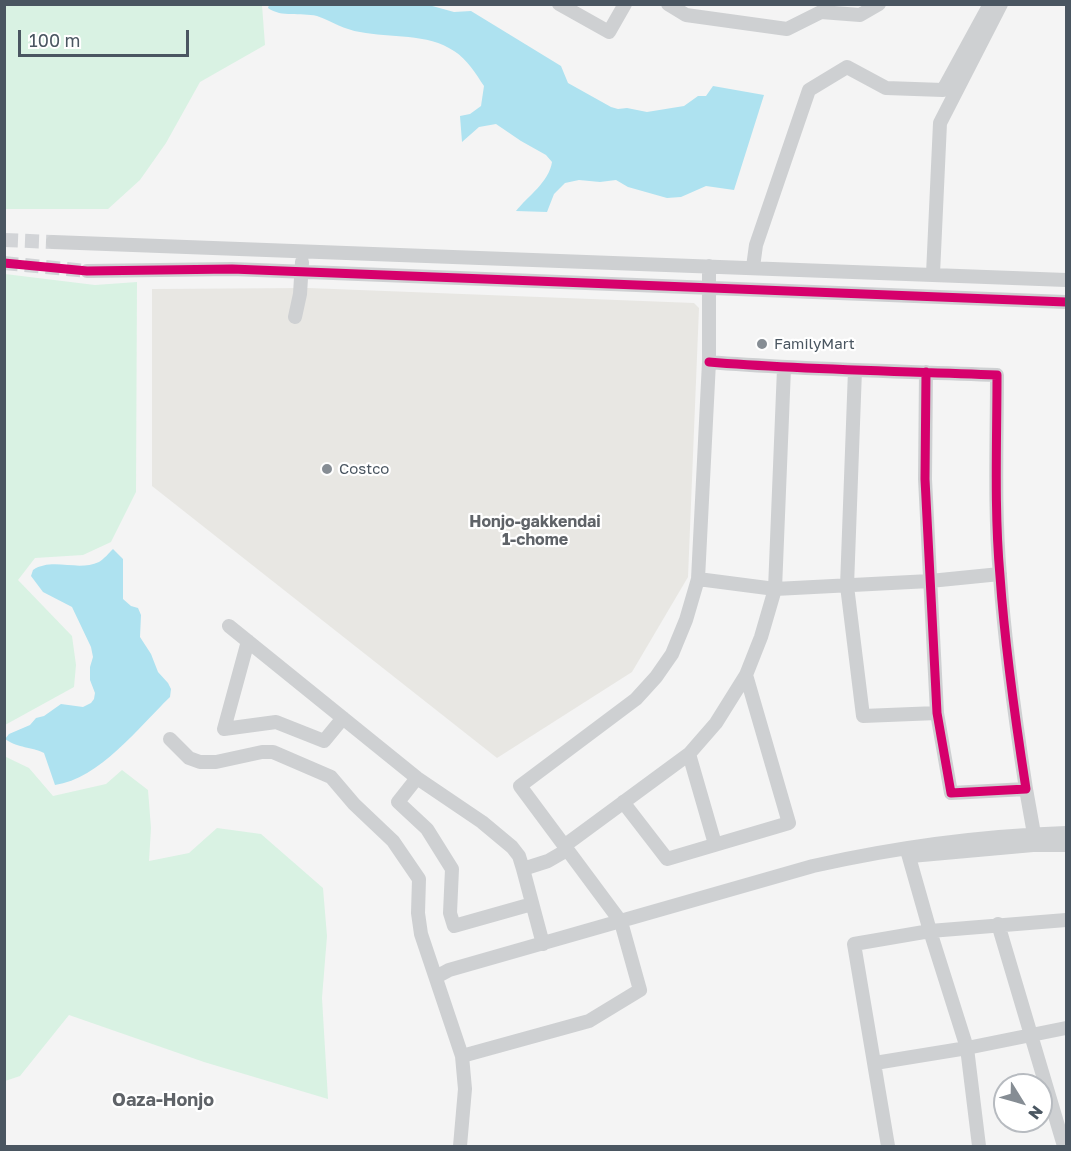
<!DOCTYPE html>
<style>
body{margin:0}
#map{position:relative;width:1071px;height:1151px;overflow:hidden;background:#f4f4f4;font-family:"Golos Text",sans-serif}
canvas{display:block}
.frame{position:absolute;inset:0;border:6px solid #4a5661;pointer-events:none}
.north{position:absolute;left:993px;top:1073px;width:60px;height:60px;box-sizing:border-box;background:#fff;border:2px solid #b7bbc0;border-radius:50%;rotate:127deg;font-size:16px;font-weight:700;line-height:24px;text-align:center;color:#4a5661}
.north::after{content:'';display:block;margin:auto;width:21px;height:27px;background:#868d94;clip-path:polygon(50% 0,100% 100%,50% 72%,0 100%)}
.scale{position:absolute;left:18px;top:30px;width:171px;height:27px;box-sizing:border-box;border:3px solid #4a5661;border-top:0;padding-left:8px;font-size:18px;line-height:21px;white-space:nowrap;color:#4a5661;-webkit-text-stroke:4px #fff;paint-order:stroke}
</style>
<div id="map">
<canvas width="1071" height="1151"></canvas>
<div class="frame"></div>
<div class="north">N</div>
<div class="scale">100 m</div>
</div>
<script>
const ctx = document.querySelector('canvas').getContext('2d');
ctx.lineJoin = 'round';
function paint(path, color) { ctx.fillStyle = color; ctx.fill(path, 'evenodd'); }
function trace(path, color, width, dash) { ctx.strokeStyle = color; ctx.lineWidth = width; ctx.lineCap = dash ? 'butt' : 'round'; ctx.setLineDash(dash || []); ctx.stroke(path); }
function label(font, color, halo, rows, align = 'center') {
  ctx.font = font + ' "Golos Text",sans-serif'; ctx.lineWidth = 4.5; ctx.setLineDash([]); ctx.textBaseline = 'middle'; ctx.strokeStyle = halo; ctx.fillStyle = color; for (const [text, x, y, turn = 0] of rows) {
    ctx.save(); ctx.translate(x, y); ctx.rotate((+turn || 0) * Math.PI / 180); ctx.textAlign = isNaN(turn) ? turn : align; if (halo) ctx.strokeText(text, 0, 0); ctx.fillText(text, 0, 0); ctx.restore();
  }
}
paint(new Path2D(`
 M308 288 694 303 699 308 688 577 632 672 497 758 152 486V289Z`), '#e8e7e3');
paint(new Path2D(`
 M5 4 262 5 265 45 200 82 166 143 140 180 108 209H5Z
 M5 274 95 285 137 282 136 492 111 542 83 555 35 558 18 580 72 636 76 665 74 687 5 725Z
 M4 756 29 768 53 796 106 784 122 770 148 790 151 828 149 861 189 853 217 828 261 834 323 888 327 936 322 998 328 1099 204 1062 69 1015 20 1076 5 1081Z`), '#d9f2e3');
paint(new Path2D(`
 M269 5 425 4 454 12 471 11 561 66 568 83 611 107 618 109 627 108 647 112 684 106 698 96H706L713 86 764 95 734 190 706 186 681 197 667 198 628 187 616 180 600 182 579 180 565 183 554 194 547 212 516 211C528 196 549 182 552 162L546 155 521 141 496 124 479 127 462 142 460 116 470 114 481 106 484 86C476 74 467 59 454 51 428 33 390 38 360 32 345 30 331 21 317 16 300 12 282 18 268 8Z
 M113 549 123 559V599L131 606 138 608 141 615 140 637 151 654 158 672 168 683 171 689 170 697C139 727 99 779 55 785L44 753C30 746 20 749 5 739L9 734 30 725 36 718 44 716 61 704 83 707 91 703 94 699 95 693 90 680V667L93 657 91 647 72 607 43 592 31 576 33 570C53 557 77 572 99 562 104 559 109 553 113 549Z`), '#aee2f0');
trace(new Path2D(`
 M4 240 53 242
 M4 263 87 271`), '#d2d4d7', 14, [14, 7]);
trace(new Path2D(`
 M559 4 609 32 625 4
 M668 4 686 15 787 29 821 12 860 15 879 4
 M53 242 1066 280
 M753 267 756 245 809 90 847 67 886 88 943 90 990 4
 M87 271 232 269 1066 302
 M933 274 940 123 1001 4
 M295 317 300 294 302 262
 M709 362C805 370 901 371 997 375 997 441 994 509 1000 576 1005 647 1015 718 1026 789L951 793 937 713 925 479 926 372
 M855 370 847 586 863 716 937 713
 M698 579 775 589 930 581 1000 574
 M229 626 417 778 482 822 512 847 519 856 523 869 543 944
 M248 641 224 729 276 722 324 741 343 718
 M170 739 189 758 200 762H216L262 752H273L331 777 354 804 393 841 419 879 418 913 421 934 462 1056 465 1089 460 1146
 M689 754 715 844
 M417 778 398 802 427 829 452 869 450 913 454 926 532 904
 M1026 789 1034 834
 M623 802 667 859 789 823 746 675
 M564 846 689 754 716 723 746 675 761 637 775 589 784 368
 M907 850 930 931 967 1048 979 1146
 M911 856 1033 845H1066
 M523 869 548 861 567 850
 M998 924 1064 1146
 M436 977 449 970 813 866C897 847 981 836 1066 833
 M462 1056 589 1021 640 990 621 922 520 786 636 699 656 677 672 654 686 620 698 579 709 362V266
 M875 1063 967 1048 1066 1028
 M888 1146 854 944 930 931 1066 920`), '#ced0d2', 14);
trace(new Path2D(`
 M4 263 87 271 232 269 1066 302
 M709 362C805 370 901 371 997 375 997 441 994 509 1000 576 1005 647 1015 718 1026 789L951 793 937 713 925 479 926 372`), '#d6006c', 9);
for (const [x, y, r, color] of [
 [762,344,6,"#868d94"],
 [327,469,6,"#868d94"]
]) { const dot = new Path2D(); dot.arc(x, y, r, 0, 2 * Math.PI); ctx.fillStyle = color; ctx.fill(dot); trace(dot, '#fff', 2); }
label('15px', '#4a5661', '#fff', [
 ["FamilyMart",774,344],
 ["Costco",339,469]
], 'left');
label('bold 16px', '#5f6368', '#fff', [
 ["Honjo-gakkendai",535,522],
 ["1-chome",535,540]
]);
label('bold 18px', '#5f6368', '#fff', [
 ["Oaza-Honjo",163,1100]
]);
</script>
